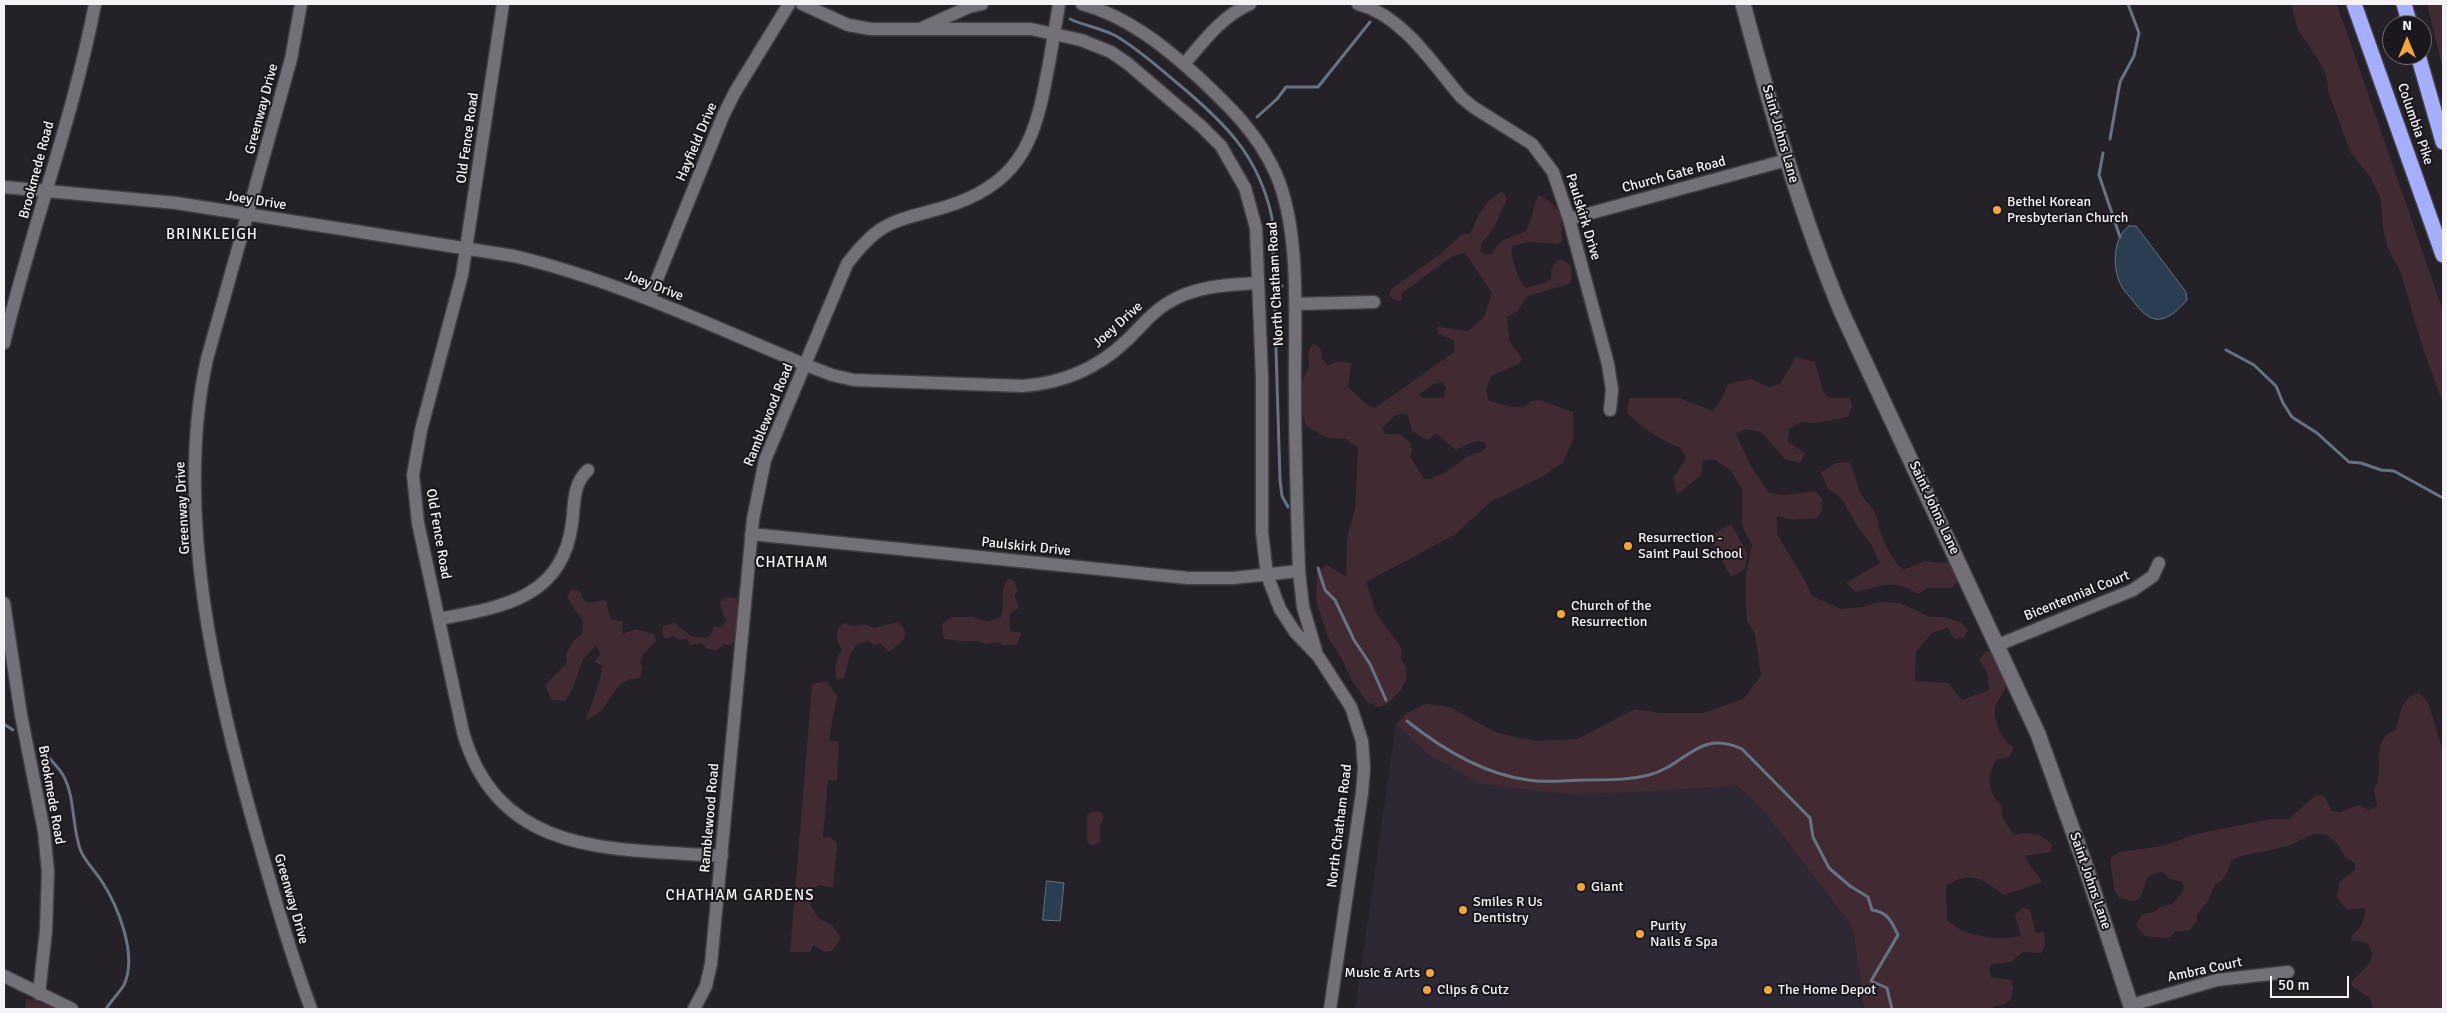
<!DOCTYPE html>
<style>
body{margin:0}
#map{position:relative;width:2447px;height:1013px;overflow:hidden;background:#242128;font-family:Signika,sans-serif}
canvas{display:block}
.frame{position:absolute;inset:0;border:5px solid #f4f2f7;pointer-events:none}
.north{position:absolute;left:2382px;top:15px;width:50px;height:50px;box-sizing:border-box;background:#1a181e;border:1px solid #716f75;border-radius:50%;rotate:0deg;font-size:14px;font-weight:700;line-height:20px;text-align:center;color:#f4f2f7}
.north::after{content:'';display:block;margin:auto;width:18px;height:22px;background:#f0a63e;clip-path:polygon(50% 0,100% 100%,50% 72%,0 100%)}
.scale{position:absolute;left:2270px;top:976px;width:79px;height:22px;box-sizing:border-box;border:2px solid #f4f2f7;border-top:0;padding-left:6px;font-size:15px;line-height:18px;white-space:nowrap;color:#f4f2f7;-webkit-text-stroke:4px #1a181e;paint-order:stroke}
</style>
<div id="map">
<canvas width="2447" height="1013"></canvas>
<div class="frame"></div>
<div class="north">N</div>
<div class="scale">50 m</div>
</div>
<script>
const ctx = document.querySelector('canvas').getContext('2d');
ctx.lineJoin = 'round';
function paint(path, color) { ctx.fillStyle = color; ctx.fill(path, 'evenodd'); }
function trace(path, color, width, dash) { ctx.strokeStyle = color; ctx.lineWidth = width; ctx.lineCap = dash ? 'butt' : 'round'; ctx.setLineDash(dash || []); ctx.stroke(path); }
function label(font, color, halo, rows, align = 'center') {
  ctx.font = font + ' Signika,sans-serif'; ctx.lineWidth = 4; ctx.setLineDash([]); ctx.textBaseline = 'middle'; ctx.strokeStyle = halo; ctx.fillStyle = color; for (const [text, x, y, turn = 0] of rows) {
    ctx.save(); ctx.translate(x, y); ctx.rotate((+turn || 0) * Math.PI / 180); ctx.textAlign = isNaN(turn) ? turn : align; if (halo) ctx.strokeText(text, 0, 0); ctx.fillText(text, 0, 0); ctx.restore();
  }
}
paint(new Path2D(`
 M1396 724 1429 755 1677 789 1738 786 1762 809 1849 922 1854 935 1864 1009H1355Z`), '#2d2834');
paint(new Path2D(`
 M2291 4H2336L2344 24 2443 311V403L2424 352 2400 270 2388 249 2383 229 2381 199 2371 178 2351 153 2328 91C2328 67 2311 51 2299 31 2295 23 2294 12 2291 4Z
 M2427 4H2443V70Z
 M1502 191 1507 199 1494 228 1481 244V253L1491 255 1501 241 1526 231C1533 219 1532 206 1539 195 1562 207 1562 216 1562 241L1558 244 1528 242 1512 246C1510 257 1518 280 1526 288L1544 283 1551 279C1551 268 1552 263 1561 259L1571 266V283L1526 297 1518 311 1507 317 1509 340 1522 359 1519 364 1491 376 1486 390 1489 401 1512 407H1523L1532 401 1540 400 1573 412V440L1563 462 1545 475 1490 502 1456 534 1366 582 1376 613 1402 649 1401 659 1406 667V680L1400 691 1386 705 1378 707 1367 702 1351 679 1342 659 1328 637 1316 602 1317 571 1327 565 1346 577 1347 539 1355 509 1358 448 1346 439 1327 438 1306 426 1300 403 1302 382 1309 366 1308 353 1313 343 1320 348 1323 360 1328 366C1335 361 1343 360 1351 364L1348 387 1367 405 1375 408 1454 352V340L1438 334V327L1468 331 1484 317 1492 293 1465 253 1453 256 1401 294 1402 300 1397 301 1389 296 1391 289 1440 254 1462 234H1470C1478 216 1484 201 1502 191ZM1442 382 1446 388 1444 398H1423L1419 395 1431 385ZM1403 413 1408 415 1412 431 1427 440 1437 434 1456 450C1466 446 1473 438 1485 443L1486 447 1483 451C1465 455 1463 460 1449 470 1444 474 1438 474 1432 479H1424L1410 456 1412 449 1410 442 1400 434H1385L1382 428 1394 416Z
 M1796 357 1815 362 1823 392 1830 398H1849L1852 406 1848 417 1815 423 1801 422 1789 429 1788 442 1805 453 1800 463 1785 459 1761 432 1745 429 1736 434 1751 466 1769 493 1784 495 1816 491 1822 499V511L1817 518 1793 520 1777 516V534L1804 579 1812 596 1841 609 1863 607 1879 602 1900 603 1930 617H1944L1961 622 1968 630 1964 638 1954 639 1948 628 1932 633 1916 652 1915 681 1948 683 1962 700 1989 690 1987 672 1979 660 1986 651 1998 653C2001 662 2005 672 2006 680 2007 693 1996 699 1995 710 1994 721 2002 743 2014 747L2009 757 1996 760C1987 777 1987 791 2001 805L2003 818 2014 835C2028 831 2043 833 2052 845L2051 852 2025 856C2028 866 2037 872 2042 882L2004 895C1983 880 1971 869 1946 886L1947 920C1964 937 1999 941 2021 936L2015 915 2023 908 2030 910 2036 933 2044 931 2045 946 2041 953 2023 952 2011 962 1992 964 1989 969 1991 977 2011 980 2013 988 2011 1000 2003 1005 1994 1006 1993 1009H1864L1854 935 1849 922 1762 809 1738 786 1576 795 1481 784 1429 755 1396 724 1407 713 1426 704 1450 707 1497 733 1536 741 1577 739 1635 709 1660 713H1703L1743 699 1761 676 1755 634 1747 621 1746 606V574L1752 545 1742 526V489L1730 470 1714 459 1703 461 1701 475 1677 495 1673 478 1686 459 1681 448C1659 440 1644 429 1627 413L1629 398H1679L1713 411 1721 400 1728 384 1751 379 1769 387 1780 384Z
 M1850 462C1855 472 1856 481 1860 492 1864 500 1870 504 1874 511 1878 517 1878 527 1881 534 1884 544 1895 563 1903 570L1925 561 1938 563 1947 562 1958 571 1959 581 1951 588H1927L1919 594C1913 592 1910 589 1904 587 1891 580 1869 589 1856 592L1846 583 1880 563 1871 544 1858 528 1842 499 1827 488 1821 472 1836 463Z
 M1731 524 1747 553 1745 569 1731 577 1709 536Z
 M1008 579H1013L1017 590 1015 596 1019 608 1010 613V631L1021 633 1017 645H1003L998 642 986 644 977 641C974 642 949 640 944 639L942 624 951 617H973L987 622 1001 617C1006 603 998 591 1008 579Z
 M572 589 581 592 582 598 588 603 603 600 607 602 608 612 611 619 622 621 623 634 635 629 654 634 656 641 643 654 640 663 643 667 640 678C617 679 614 694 602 710 598 714 591 718 585 721 592 702 599 685 603 666L595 662 600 654 596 645 583 659 572 690 565 701 552 700 545 686C552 676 561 671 567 662L566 654 573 641 582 634 583 622 567 597Z
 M726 597 736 598 740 610 736 620 740 633 730 646 724 644 716 651 706 648 702 643 690 645 687 639 678 640 674 636 665 639 662 633 663 626 674 623 691 636 706 638 712 633 714 627H722L727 619 724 617 720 602Z
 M899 622C913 637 901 642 889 652L880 643 875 645 867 641 857 644 850 654 844 678 837 680C834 668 835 660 842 650L837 641 838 627 845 623 853 626 864 624 874 628Z
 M827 681 837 696 829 740 839 742 837 780 828 781 823 837H830L837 843 833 888 820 885 813 888 811 906 819 919 832 925 841 938 832 951 824 952 814 945 810 952H790L812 684Z
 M2419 693 2428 702 2443 751V1009H2373L2370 998 2353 987 2351 982C2361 970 2381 961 2367 943L2351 940 2352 935C2361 929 2365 920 2365 908L2347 910 2337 898 2339 882 2355 870V863L2345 857 2339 846 2327 835 2314 834 2288 846 2238 857 2232 860C2228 870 2225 881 2215 884L2207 903 2197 914V921L2190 930 2175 932 2171 937 2165 938 2145 936 2136 925 2142 914 2155 912 2160 907 2172 904 2182 892 2184 887 2181 882 2168 878 2164 872C2140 872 2149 886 2138 900L2130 901 2119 898 2114 889 2110 858 2119 852 2163 846 2196 834 2271 819H2289L2316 795 2324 796 2332 811 2340 812 2359 805 2368 810 2377 806 2374 790C2387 772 2367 740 2396 730 2401 715 2399 698 2419 693Z
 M1100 811 1103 815V821L1100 824V842L1098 844 1091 845 1087 841V815L1091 812Z
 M26 998 54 1008 57 1009H25Z`), '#422a33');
const water = new Path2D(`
 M2129 226H2136L2186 292 2187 300C2179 309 2168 321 2155 319 2146 317 2139 309 2134 302 2130 297 2125 292 2122 287 2112 270 2112 238 2129 226Z
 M1047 881 1064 883 1060 921 1043 920Z`);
paint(water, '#2b3d51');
trace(water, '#677383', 1);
trace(new Path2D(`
 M1070 19C1085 26 1101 28 1116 36 1138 49 1157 66 1176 82 1224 122 1259 155 1272 218L1280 480 1282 496 1288 507
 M1257 117 1277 99 1286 87H1318L1370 22
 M2110 139 2120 82 2134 56 2139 33 2128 4
 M2103 153 2099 175 2120 237
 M1272 283 1275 287 1282 286
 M2226 350 2254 365 2276 386 2283 403 2292 417 2317 433 2349 462 2361 463 2381 470 2394 471 2443 498
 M1318 568 1325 590 1335 600 1354 640 1370 664 1386 700
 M1407 721C1442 749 1483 774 1528 780 1546 783 1567 780 1585 780 1606 780 1629 780 1649 775 1687 765 1698 729 1742 749L1810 818 1813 837 1829 868 1850 886 1868 897 1872 910C1888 912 1892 922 1898 935L1871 981 1887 988 1892 1009
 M4 724 13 730
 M40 749C48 757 57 765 63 775 75 796 72 826 80 849 84 860 94 870 101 880 118 906 138 955 124 985 119 993 111 1001 106 1009`), '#677383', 3);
const street = new Path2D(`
 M301 4 291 59 207 359C173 513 216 694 259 843 275 899 291 955 311 1009
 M503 4 462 275 421 430 413 475 418 523 463 732C499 859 616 848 722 856
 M802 4 848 25 871 29H1031L1081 40 1111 52 1127 63 1201 126 1221 146 1245 188 1256 228 1262 378V532L1267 575 1280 609 1295 632 1318 656 1351 707 1362 741 1364 768 1362 793 1330 1009
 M1082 4C1126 16 1163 45 1196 75 1228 105 1258 133 1276 174 1302 234 1294 325 1295 390 1295 451 1297 511 1299 571L1303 607 1316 651
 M1358 4C1403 16 1432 63 1461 97L1473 107 1532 144 1553 172 1569 219 1608 364 1612 390 1610 410
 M922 28 969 7 982 4
 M1184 64C1204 41 1222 16 1250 4
 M4 187 176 203 514 256C615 280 710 325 806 365L832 375 854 380 1023 386C1063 383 1097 369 1126 341 1140 328 1150 314 1166 304 1194 286 1226 285 1258 283
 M1569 219 1787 160
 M649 299 723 116 735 92 789 4
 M1295 304 1374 302
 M4 343C31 229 73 119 95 4
 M751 534 1188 578H1233L1299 571
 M4 603 21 715 44 831 48 872 46 930 39 994
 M439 619C501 607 563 599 572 523 575 503 572 485 588 470
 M1998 645 2133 590 2153 576 2159 563
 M4 976 72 1009
 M2131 1005 2217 980 2288 972
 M694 1009 706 986 711 964 753 519 765 460 847 264C881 219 894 222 945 207 1015 186 1034 146 1046 79 1051 54 1055 29 1059 4`);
const secondary = new Path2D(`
 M1743 4C1771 109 1800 213 1842 313L2038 734 2083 859 2132 1009`);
const highway = new Path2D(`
 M2354 4 2443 255
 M2404 4 2410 25
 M2418 55 2443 142`);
trace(street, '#403d44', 15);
trace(secondary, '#403d44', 18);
trace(highway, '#403d44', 18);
trace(street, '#737079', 12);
trace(secondary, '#737079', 15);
trace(highway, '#a5affe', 15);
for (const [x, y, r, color] of [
 [1997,210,5,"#f0a63e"],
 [1628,546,5,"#f0a63e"],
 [1561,614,5,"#f0a63e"],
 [1581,887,5,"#f0a63e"],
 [1463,910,5,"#f0a63e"],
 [1640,934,5,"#f0a63e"],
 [1430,973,5,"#f0a63e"],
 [1427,990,5,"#f0a63e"],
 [1768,990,5,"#f0a63e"]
]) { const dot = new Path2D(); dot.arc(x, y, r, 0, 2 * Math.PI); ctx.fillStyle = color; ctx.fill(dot); trace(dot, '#1a181e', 2); }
label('14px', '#f4f2f7', '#1a181e', [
 ["Greenway Drive",262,109,-75],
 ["Columbia Pike",2415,124,71],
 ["Saint Johns Lane",1780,134,74],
 ["Old Fence Road",468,138,-82],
 ["Hayfield Drive",697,142,-67],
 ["Brookmede Road",37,170,-75],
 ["Church Gate Road",1674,175,-15],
 ["Joey Drive",256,201,9],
 ["Paulskirk Drive",1583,217,73],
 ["North Chatham Road",1276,284,-93],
 ["Joey Drive",654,286,21],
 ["Joey Drive",1118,325,-42],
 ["Ramblewood Road",769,415,-68],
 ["Greenway Drive",183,508,-93],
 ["Saint Johns Lane",1934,508,65],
 ["Old Fence Road",438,534,80],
 ["Paulskirk Drive",1026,547,6],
 ["Bicentennial Court",2077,596,-22],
 ["Brookmede Road",51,795,80],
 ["Ramblewood Road",710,818,-85],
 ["North Chatham Road",1340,826,-83],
 ["Saint Johns Lane",2090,881,71],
 ["Greenway Drive",291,899,74],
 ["Ambra Court",2205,970,-12]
]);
label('14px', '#f4f2f7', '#1a181e', [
 ["Bethel Korean",2007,202],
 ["Presbyterian Church",2007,218],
 ["Resurrection -",1638,538],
 ["Saint Paul School",1638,554],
 ["Church of the",1571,606],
 ["Resurrection",1571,622],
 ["Giant",1591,887],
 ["Smiles R Us",1473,902],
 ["Dentistry",1473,918],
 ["Purity",1650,926],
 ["Nails & Spa",1650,942],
 ["Music & Arts",1420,973,"right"],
 ["Clips & Cutz",1437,990],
 ["The Home Depot",1778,990]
], 'left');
ctx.letterSpacing = '1px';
label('15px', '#f4f2f7', '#1a181e', [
 ["BRINKLEIGH",212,235],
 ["CHATHAM",792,563],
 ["CHATHAM GARDENS",740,896]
]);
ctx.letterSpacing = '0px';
</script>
